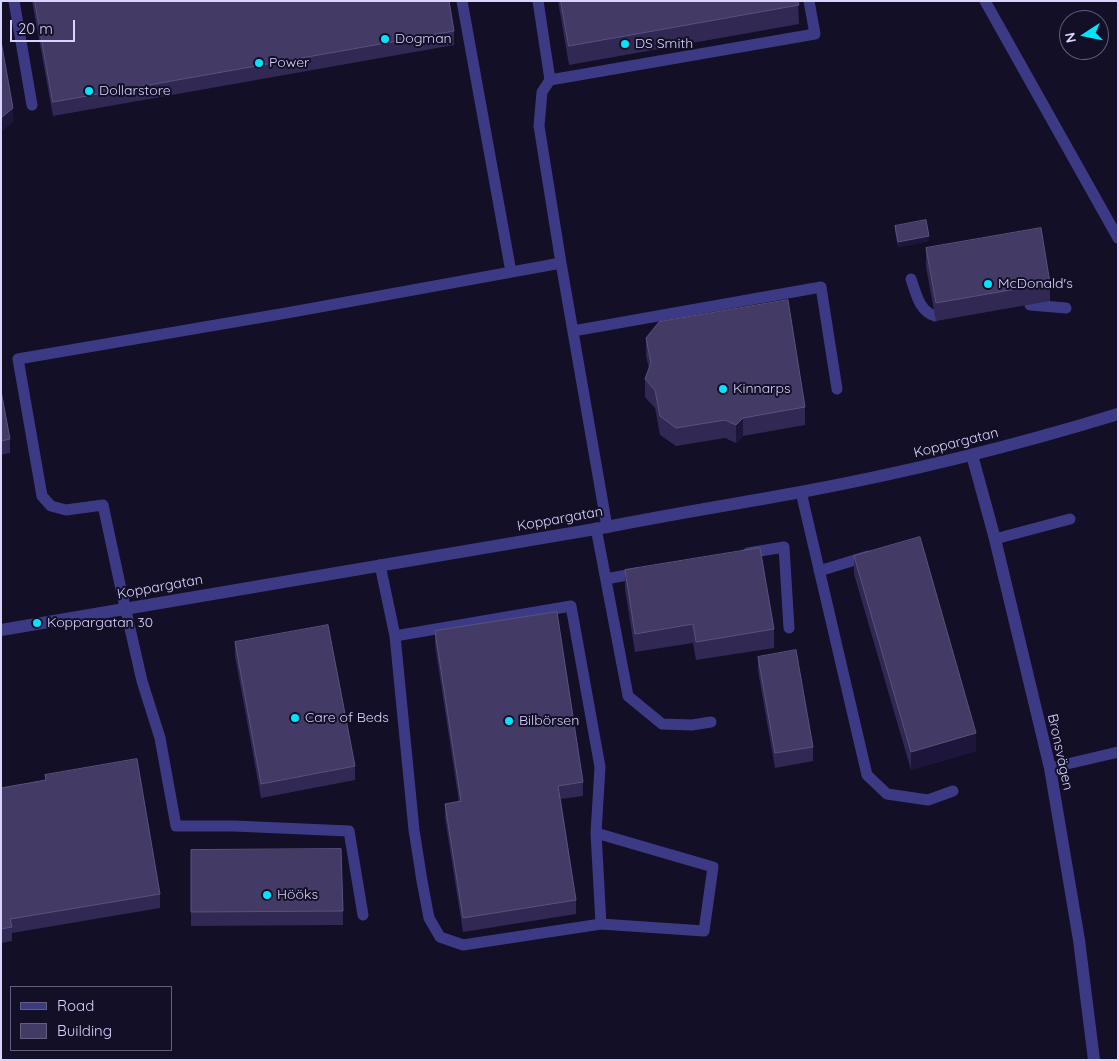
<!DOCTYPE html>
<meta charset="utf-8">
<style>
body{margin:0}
#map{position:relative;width:1119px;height:1061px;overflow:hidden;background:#130f26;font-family:Quicksand,sans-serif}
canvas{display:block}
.frame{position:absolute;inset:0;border:2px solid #d9d4ff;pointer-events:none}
.legend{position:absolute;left:10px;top:986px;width:162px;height:65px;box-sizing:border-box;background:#130f26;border:1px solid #625e7d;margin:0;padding:6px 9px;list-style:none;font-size:15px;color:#d9d4ff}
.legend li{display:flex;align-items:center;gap:10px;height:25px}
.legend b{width:25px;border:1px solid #625e7d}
.north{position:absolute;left:1059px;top:10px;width:50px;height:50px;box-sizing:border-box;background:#130f26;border:1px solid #625e7d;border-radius:50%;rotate:259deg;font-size:14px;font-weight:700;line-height:20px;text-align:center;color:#d9d4ff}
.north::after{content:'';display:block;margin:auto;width:18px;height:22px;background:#00e5ff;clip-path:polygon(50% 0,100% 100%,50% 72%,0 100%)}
.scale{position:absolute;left:10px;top:20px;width:65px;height:22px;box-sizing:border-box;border:2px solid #d9d4ff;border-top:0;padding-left:6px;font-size:15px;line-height:18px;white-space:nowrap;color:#d9d4ff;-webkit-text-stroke:4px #130f26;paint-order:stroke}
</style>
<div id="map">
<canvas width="1119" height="1061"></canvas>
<div class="frame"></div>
<ul class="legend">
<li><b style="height:6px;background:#3d3a85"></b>Road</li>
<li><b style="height:14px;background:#433a66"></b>Building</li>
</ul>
<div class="north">N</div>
<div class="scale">20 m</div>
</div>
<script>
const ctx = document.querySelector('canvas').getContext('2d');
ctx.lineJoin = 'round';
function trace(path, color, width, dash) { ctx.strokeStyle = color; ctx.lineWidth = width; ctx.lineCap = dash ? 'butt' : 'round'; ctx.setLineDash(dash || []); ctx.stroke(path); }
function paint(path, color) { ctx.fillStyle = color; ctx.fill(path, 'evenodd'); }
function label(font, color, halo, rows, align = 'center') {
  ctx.font = font + ' Quicksand,sans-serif'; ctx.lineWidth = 4; ctx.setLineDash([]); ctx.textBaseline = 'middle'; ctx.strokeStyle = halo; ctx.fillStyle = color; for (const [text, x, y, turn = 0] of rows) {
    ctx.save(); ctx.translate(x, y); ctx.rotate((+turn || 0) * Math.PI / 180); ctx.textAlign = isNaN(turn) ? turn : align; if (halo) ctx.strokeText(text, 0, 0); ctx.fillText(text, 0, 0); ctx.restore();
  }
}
trace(new Path2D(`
 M14 1 32 105
 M462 1 511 272
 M538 1 550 80 542 92 539 126 561 263 607 527
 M985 1 1118 238
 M550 80 815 34 809 1
 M911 279C916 293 919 311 935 316
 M1030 305 1066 308
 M573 331 821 287 837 389
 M801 492 867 775 887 794 928 800 953 791
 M596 528 628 696 662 724 692 725 711 722
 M995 539 1070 519
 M748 553 784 547 789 628
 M380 565 395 636 414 830 422 881 429 918 440 937 463 945 601 924 704 931 713 867 596 833 601 924
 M819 571 868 556
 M606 579 638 573
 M395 636 571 606 600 767 596 833
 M1050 768 1118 752
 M363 915 349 831 234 826H176L160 738 142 681 121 589 103 505 66 510 51 506 42 496 18 359 292 312 561 263`), '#3d3a85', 11);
trace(new Path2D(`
 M972 455 995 539 1050 768 1079 940 1094 1060`), '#3d3a85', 12);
trace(new Path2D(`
 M1 630 607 527C672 514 736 504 801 492 908 472 1014 446 1118 414`), '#3d3a85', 12);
paint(new Path2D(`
 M32 1H449L454 31V45L53 116Z
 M558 1H798L799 24 569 65Z
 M895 226 929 241 898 247 895 231Z
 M926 248 1050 283V301L936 321 926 267Z
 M646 338 805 407V425L743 436 736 443 725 438 676 446 660 435 655 408 645 397V379L649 369 646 356Z
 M1 391 10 439V453L1 455Z
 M854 556 976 751 911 770 854 574Z
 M625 570 774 629V648L696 660 693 643 635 652 625 589Z
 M435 631 583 782V796L561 799 576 900V914L463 932 445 818V804L459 802 435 645Z
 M235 642 355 766V780L261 798 235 656Z
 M758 657 813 747V761L775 768 758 671Z
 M45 775 160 894V908L12 933V941L1 943V788L45 780Z
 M191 850 343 911V925L191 926Z`), '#312854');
paint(new Path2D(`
 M13 108V122L1 132V118Z
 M929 236V241L898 247V242Z
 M743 418V436L736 443V425Z
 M976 733V751L911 770V752Z`), '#1d163a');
const building = new Path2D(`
 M35 1H449L454 31 53 102Z
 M561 1H798L799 5 569 46Z
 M1 41 13 108 1 118Z
 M926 220 929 236 898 242 895 226Z
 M1041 228 1050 283 936 303 926 248Z
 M788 300 805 407 743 418 736 425 725 420 676 428 660 416 655 390 645 379 651 363 646 338 659 322Z
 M1 391 10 439 1 441Z
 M920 537 976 733 911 752 854 556Z
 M760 548 774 629 696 642 693 624 635 634 625 570Z
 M557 612 583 782 558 786 576 900 463 918 445 804 461 801 435 631Z
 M328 625 355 766 261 784 235 642Z
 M796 650 813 747 775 753 758 657Z
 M137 759 160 894 10 919 12 927 1 929V788L46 780 45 775Z
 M341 849 343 911 191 912V850Z`);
paint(building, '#433a66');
trace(building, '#5a527e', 1);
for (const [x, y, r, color] of [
 [385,39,5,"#00e5ff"],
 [625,44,5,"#00e5ff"],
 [259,63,5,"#00e5ff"],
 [89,91,5,"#00e5ff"],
 [988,284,5,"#00e5ff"],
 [723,389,5,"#00e5ff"],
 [37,623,5,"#00e5ff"],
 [295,718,5,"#00e5ff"],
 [509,721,5,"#00e5ff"],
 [267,895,5,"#00e5ff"]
]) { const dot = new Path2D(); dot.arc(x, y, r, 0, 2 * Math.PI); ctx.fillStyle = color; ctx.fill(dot); trace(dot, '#130f26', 2); }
label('14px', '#d9d4ff', '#130f26', [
 ["Dogman",395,39],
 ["DS Smith",635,44],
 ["Power",269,63],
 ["Dollarstore",99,91],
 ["McDonald's",998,284],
 ["Kinnarps",733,389],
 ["Koppargatan 30",47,623],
 ["Care of Beds",305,718],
 ["Bilbörsen",519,721],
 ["Hööks",277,895]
], 'left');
label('14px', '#d9d4ff', '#130f26', [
 ["Koppargatan",956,443,-14],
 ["Koppargatan",560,519,-10],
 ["Koppargatan",160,587,-10],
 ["Bronsvägen",1060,752,78]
]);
</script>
